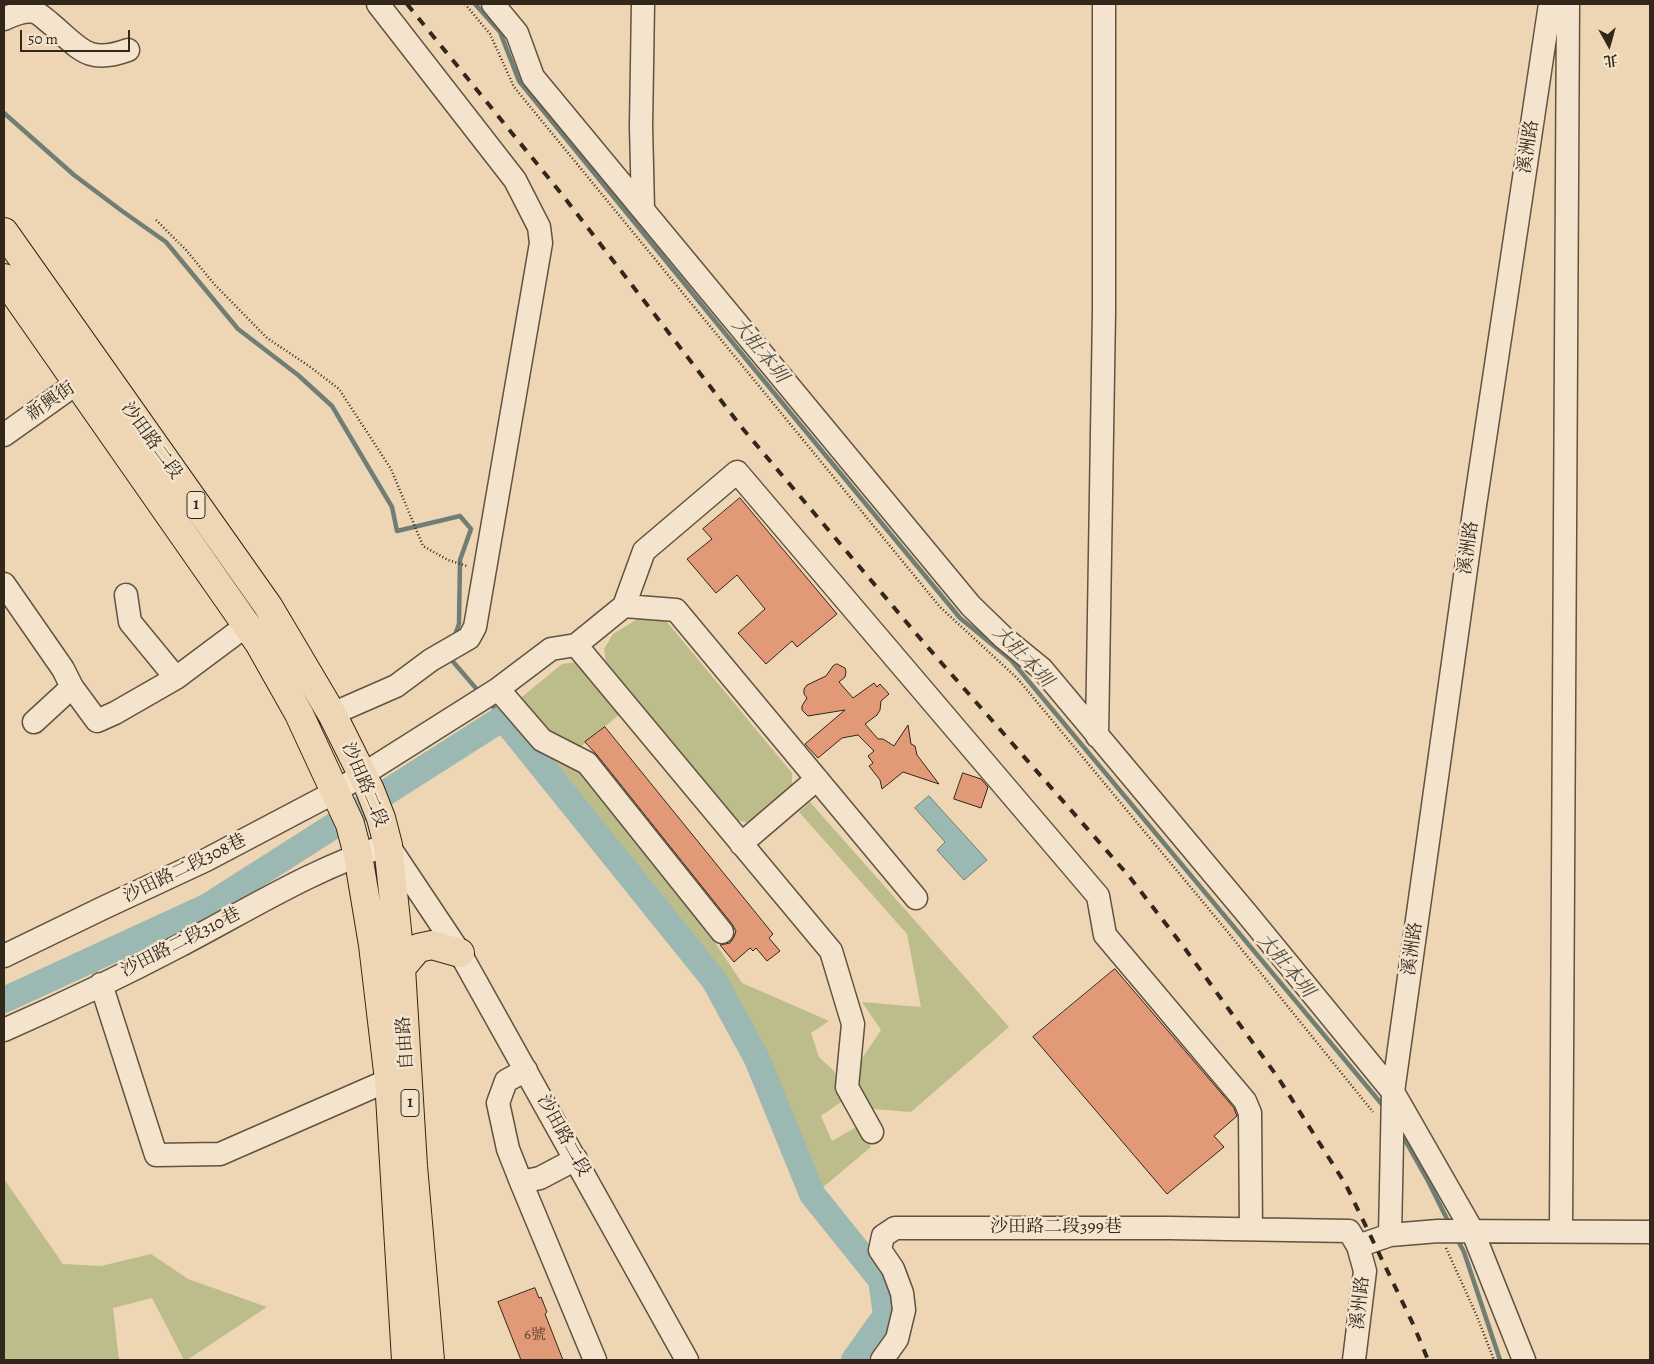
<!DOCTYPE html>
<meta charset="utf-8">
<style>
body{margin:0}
#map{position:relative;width:1654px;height:1364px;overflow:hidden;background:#eed6b4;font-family:Alegreya,"Noto Serif TC",serif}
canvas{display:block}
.frame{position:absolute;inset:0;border:5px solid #32271a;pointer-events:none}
.north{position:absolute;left:1584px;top:20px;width:50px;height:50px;-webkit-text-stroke:4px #f4e4ce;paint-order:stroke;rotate:173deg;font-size:14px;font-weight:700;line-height:20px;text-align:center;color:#32271a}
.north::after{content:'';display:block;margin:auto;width:18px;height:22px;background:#32271a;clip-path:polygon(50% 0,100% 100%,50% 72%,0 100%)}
.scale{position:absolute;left:20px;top:30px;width:110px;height:22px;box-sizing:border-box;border:2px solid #32271a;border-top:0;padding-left:6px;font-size:15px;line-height:18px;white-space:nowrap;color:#32271a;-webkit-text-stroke:4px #f4e4ce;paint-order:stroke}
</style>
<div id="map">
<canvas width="1654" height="1364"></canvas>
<div class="frame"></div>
<div class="north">北</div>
<div class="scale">50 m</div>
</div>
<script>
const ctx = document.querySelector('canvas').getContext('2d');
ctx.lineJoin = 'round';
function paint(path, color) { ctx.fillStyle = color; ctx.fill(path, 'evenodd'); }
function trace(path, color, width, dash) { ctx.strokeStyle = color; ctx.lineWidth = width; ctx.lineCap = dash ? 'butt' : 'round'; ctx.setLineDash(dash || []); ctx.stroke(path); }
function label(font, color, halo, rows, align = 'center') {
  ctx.font = font + ' Alegreya,"Noto Serif TC",serif'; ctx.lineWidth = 5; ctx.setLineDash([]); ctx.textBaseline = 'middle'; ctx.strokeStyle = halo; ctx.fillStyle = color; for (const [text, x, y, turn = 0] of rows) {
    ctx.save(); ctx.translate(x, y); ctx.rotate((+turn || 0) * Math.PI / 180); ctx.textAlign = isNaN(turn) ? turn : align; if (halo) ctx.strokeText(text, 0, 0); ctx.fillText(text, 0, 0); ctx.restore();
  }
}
paint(new Path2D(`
 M641 617H652L667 622 792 773V785L748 822 738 821 606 662 604 649 613 634Z
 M578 662 621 713 567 758 578 765 706 929 742 983 829 1021 811 1033 819 1057 834 1071 844 1100 821 1116 832 1141 858 1126 871 1147 815 1194 771 1081 732 1006 550 782V750L517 701 562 664Z
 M810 802 1009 1027 911 1112 873 1109 853 1085 861 1060 881 1030 862 1002 921 1007 907 934 799 812Z
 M4 1179 63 1264 101 1266 151 1254 188 1279 267 1307 187 1360H184L152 1298 113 1308 119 1360H4Z`), '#bcbd8a');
const water = new Path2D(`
 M929 796 987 860 964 880 937 850 945 842 915 808Z`);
paint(water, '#9bb8b3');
trace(water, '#717e76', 1);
trace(new Path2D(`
 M475 4 500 32 519 81 751 365 960 618 1011 660 1385 1108
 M4 113 74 175 122 211 166 242 238 329 298 375 332 406 392 507 397 531 460 516 471 529 460 560 459 624 454 638
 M449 657 480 693
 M489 702 503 718
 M1401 1133 1428 1181 1449 1223
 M1456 1237 1464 1252 1500 1360`), '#717e76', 4.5);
trace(new Path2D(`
 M4 1000 208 906 503 718 714 980 757 1059 812 1194 881 1280 886 1315 854 1360`), '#9bb8b3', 26);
const building = new Path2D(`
 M740 498 837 614 797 647 792 641 766 664 738 633 765 609 737 575 716 593 687 559 712 539 703 529Z
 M837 664 845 668 846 672 845 677 839 682 853 698 874 683 877 687 880 684 889 694 881 701 880 710 877 715 865 724 878 739H883L894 746 908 725 911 744 915 746 917 755 939 784 903 772 882 789 880 780 869 766 873 763 868 756 874 751 858 735 842 738 818 758 805 744 845 710 808 716 802 710V706L807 698 804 694V689L807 685 826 676 833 666Z
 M605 727 773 934 769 938 780 951 767 961 756 948 753 951 750 948 734 962 720 945 730 943 734 937 736 931 732 924 597 755 585 742Z
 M963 773 981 779 988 787 981 808 954 799Z
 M1115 969 1234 1108 1237 1116 1214 1136 1224 1147 1167 1194 1033 1037Z
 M535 1288 539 1298 541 1297 547 1312 545 1314 563 1360H521L498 1302Z`);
paint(building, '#e29977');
trace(building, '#32271a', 1);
const minor = new Path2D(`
 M493 4 517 33 533 77 971 606 1004 638 1042 669 1248 915 1393 1092 1472 1230 1524 1360
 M4 19C13 15 23 10 34 12 39 13 45 19 50 23 80 48 87 65 128 50
 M643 209 641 126 643 4
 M4 435 91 373
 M4 584 63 669 72 687 97 721 115 713 176 678 247 625
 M126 595 130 622 176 678
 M624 606 644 551 737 472 1098 896 1105 935 1245 1101 1250 1113 1251 1229
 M576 645 831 951 853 1024 847 1087 872 1132
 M498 689 542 740 587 763 722 932
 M332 714 396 686 431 660 469 638 475 627 541 243 539 227 515 180 378 4
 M34 722 72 687
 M1097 736 1104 312V4
 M741 844 817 779
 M4 956 103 908 206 860 335 792 498 689 551 649 576 645 624 606 676 610 916 898
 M101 984 156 1155 220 1154 389 1080
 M4 1030C63 1004 122 976 179 946 248 910 314 868 388 845L460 953 687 1360
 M526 1070 506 1081 498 1103 508 1149 521 1182 540 1178 576 1159
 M521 1182 595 1360
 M1561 1230 1568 4
 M1390 1235 1393 1092 1474 512 1550 4
 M1358 1246 1390 1235 1438 1231 1650 1232
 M882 1360 897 1339 904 1310 902 1293 893 1269 880 1250 883 1236 895 1228H1169L1349 1231 1358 1246 1365 1271 1354 1360`);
const major = new Path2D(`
 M4 232 268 606 332 714 370 790 381 818 388 845 401 968 413 1166 430 1360
 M4 278 259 643 299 714 350 824 358 855 373 945 389 1080 406 1360
 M401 968 418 948 432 945 460 953`);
trace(minor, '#615340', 25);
trace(major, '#32271a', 30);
trace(new Path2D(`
 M465 4 490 34 514 87 940 607 1017 678 1222 925 1373 1112
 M156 220 186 250 215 285 267 338 309 366 339 389 391 469 423 546 448 560 467 566
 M1446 1248 1476 1314 1494 1360`), '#32271a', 2.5, [1, 2.5]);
trace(minor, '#f4e4ce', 22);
trace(major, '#eed6b4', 28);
trace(new Path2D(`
 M407 4 564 197 743 429 924 643 1128 875 1186 950 1279 1079 1346 1185 1414 1326 1428 1360`), '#32271a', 4, [9, 9]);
label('15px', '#5e4431', null, [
 ["6號",535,1335]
]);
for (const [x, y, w] of [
 [196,505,18],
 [410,1103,18]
]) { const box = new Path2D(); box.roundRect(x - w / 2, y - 13.5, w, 27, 4); ctx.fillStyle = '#f4e4ce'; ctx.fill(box); trace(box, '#32271a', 1); }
label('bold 16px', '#32271a', null, [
 ["1",196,505],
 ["1",410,1103]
]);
label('18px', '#32271a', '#f4e4ce', [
 ["溪洲路",1529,147,-81],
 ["新興街",51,402,-35],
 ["沙田路二段",151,441,54],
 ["溪洲路",1469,548,-82],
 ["沙田路二段",364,785,67],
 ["沙田路二段308巷",185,869,-26],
 ["沙田路二段310巷",181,943,-27],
 ["溪洲路",1413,949,-82],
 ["自由路",406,1043,-94],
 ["沙田路二段",563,1136,61],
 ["沙田路二段399巷",1056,1228],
 ["溪州路",1361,1303,-84]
]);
label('italic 19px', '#4c4b40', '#f4e4ce', [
 ["大肚本圳",759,351,51],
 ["大肚本圳",1022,657,46],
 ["大肚本圳",1285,966,50]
]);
</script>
